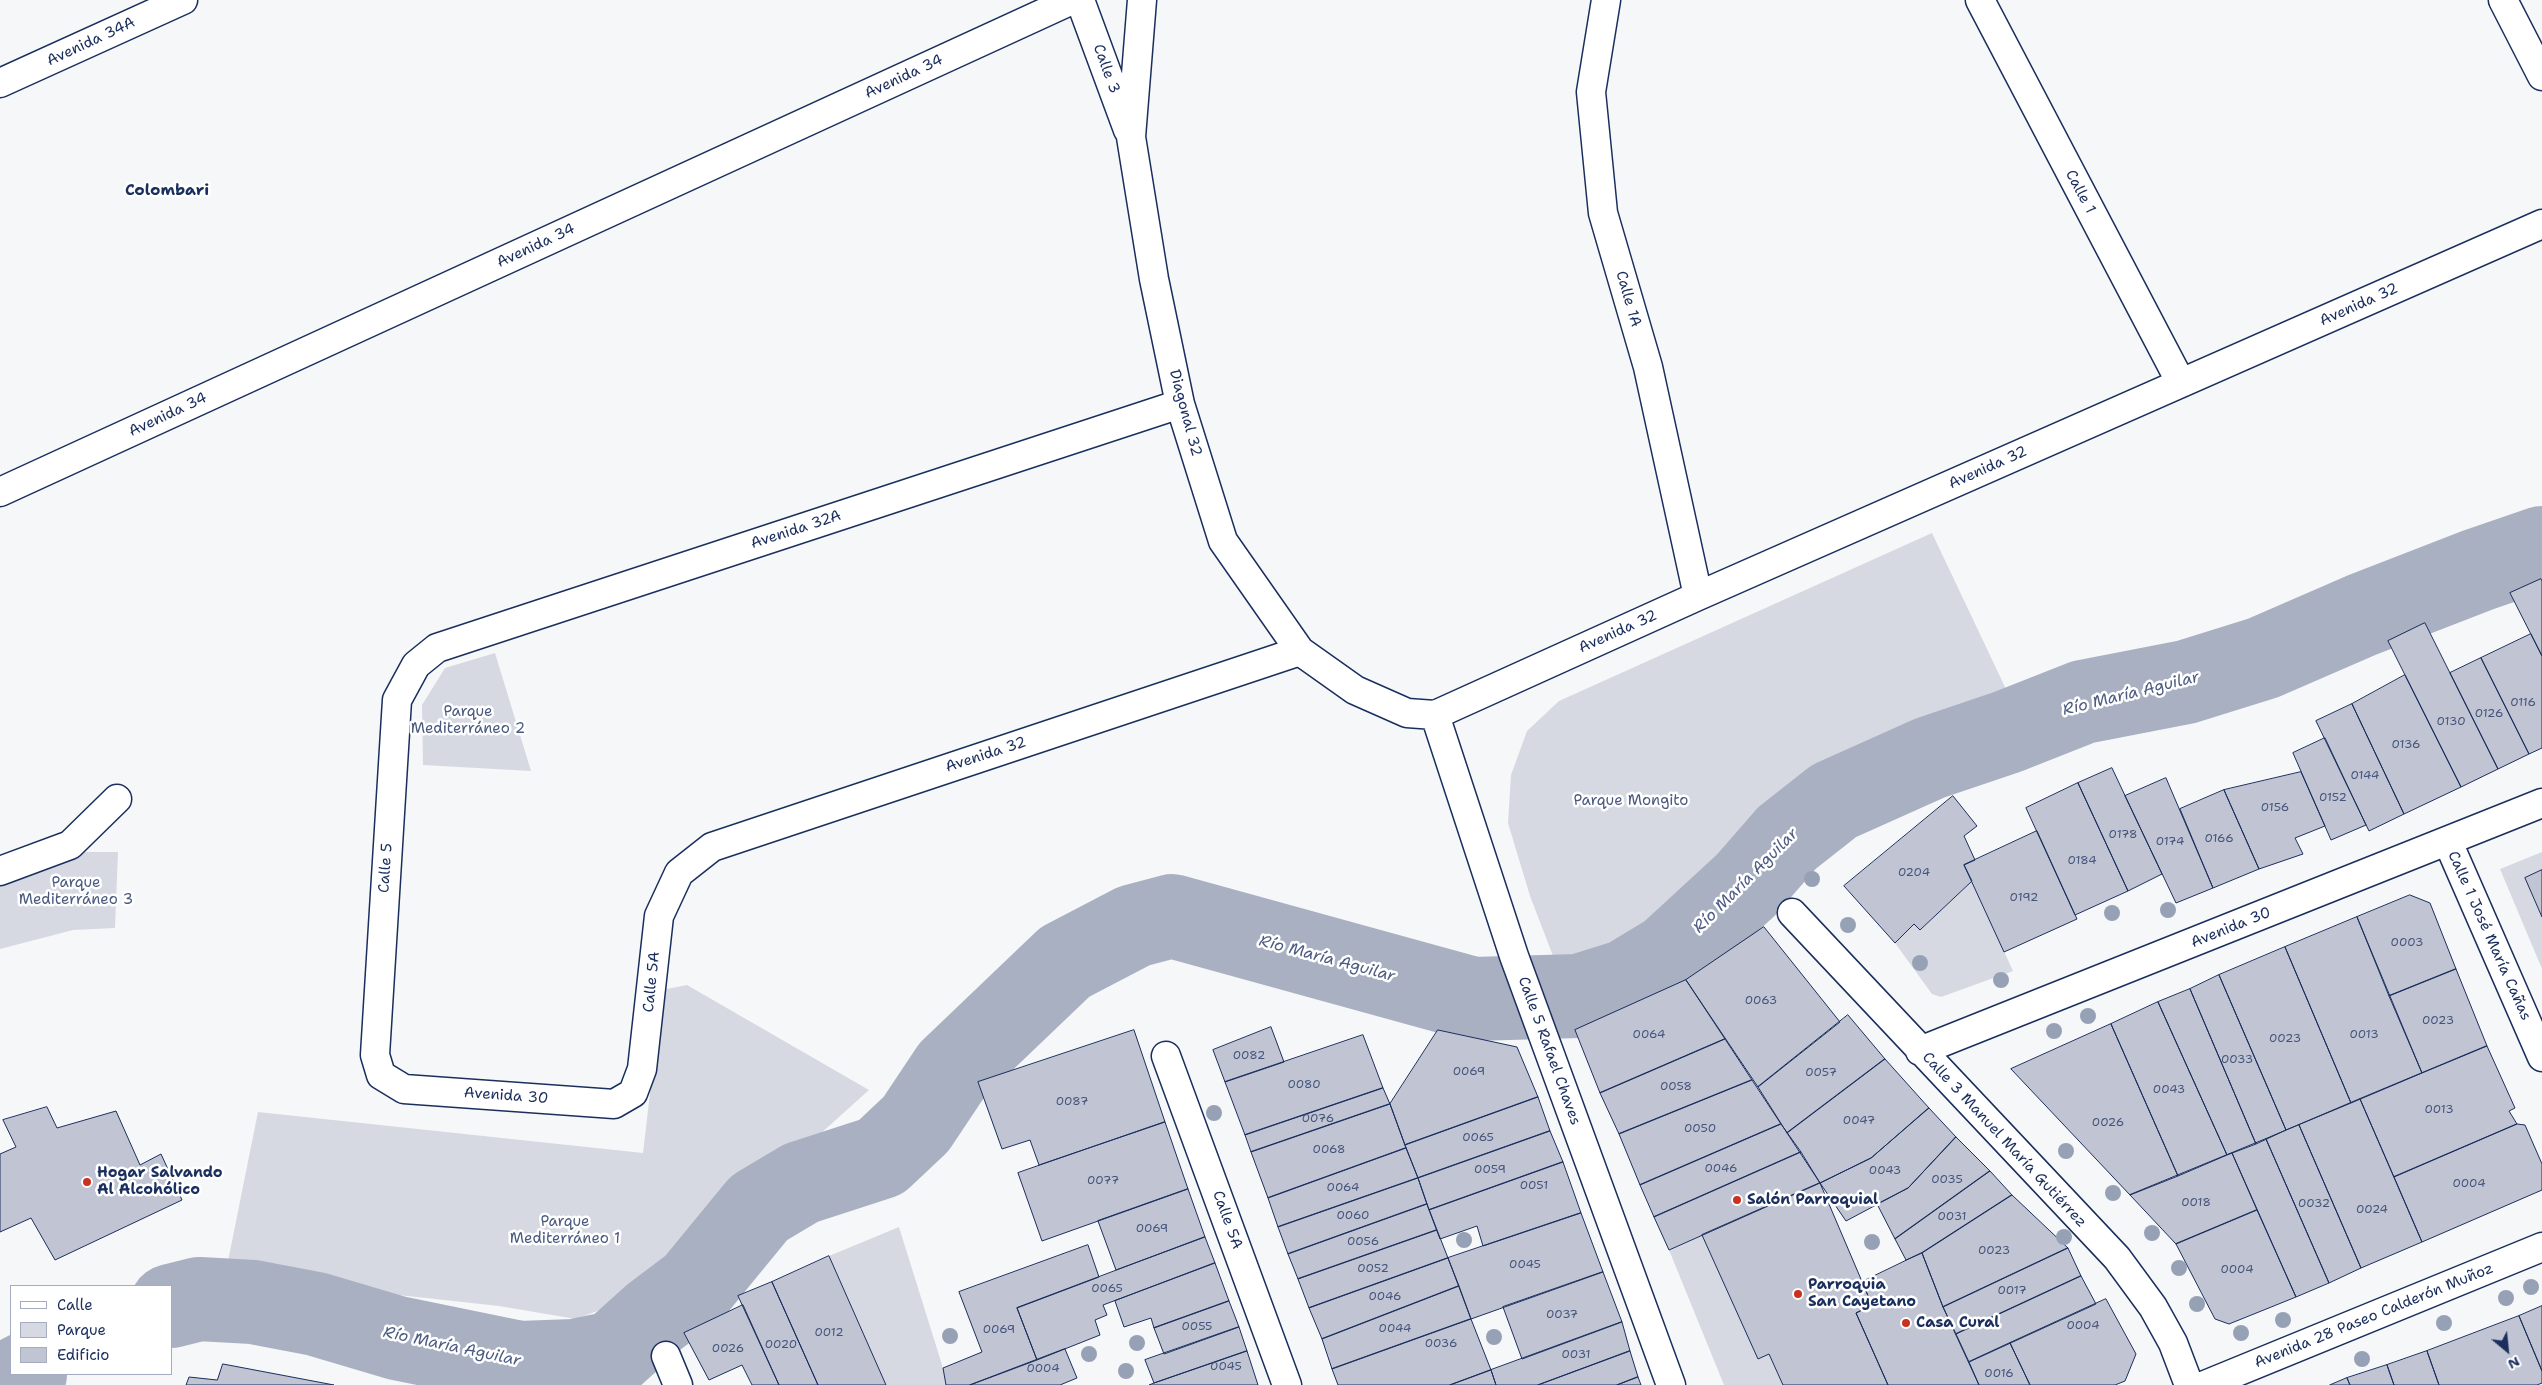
<!DOCTYPE html>
<meta charset="utf-8">
<style>
body{margin:0}
#map{position:relative;width:2542px;height:1385px;overflow:hidden;background:#f6f7f9;font-family:"Shantell Sans",sans-serif}
canvas{display:block}
.legend{position:absolute;left:10px;top:1285px;width:162px;height:90px;box-sizing:border-box;background:#fff;border:1px solid #a4acbf;margin:0;padding:6px 9px;list-style:none;font-size:15px;color:#1b2f5e}
.legend li{display:flex;align-items:center;gap:10px;height:25px}
.legend b{width:25px;border:1px solid #a4acbf}
.north{position:absolute;left:2482px;top:1325px;width:50px;height:50px;-webkit-text-stroke:4px #fff;paint-order:stroke;rotate:152deg;font-size:14px;font-weight:700;line-height:20px;text-align:center;color:#1b2f5e}
.north::after{content:'';display:block;margin:auto;width:18px;height:22px;background:#1b2f5e;clip-path:polygon(50% 0,100% 100%,50% 72%,0 100%)}
</style>
<div id="map">
<canvas width="2542" height="1385"></canvas>
<ul class="legend">
<li><b style="height:6px;background:#fff"></b>Calle</li>
<li><b style="height:14px;background:#d6d9e2"></b>Parque</li>
<li><b style="height:14px;background:#c0c4d3"></b>Edificio</li>
</ul>
<div class="north">N</div>
</div>
<script>
const ctx = document.querySelector('canvas').getContext('2d');
ctx.lineJoin = 'round';
function paint(path, color) { ctx.fillStyle = color; ctx.fill(path, 'evenodd'); }
function trace(path, color, width, dash) { ctx.strokeStyle = color; ctx.lineWidth = width; ctx.lineCap = dash ? 'butt' : 'round'; ctx.setLineDash(dash || []); ctx.stroke(path); }
function label(font, color, halo, rows, align = 'center') {
  ctx.font = font + ' "Shantell Sans",sans-serif'; ctx.lineWidth = 5; ctx.setLineDash([]); ctx.textBaseline = 'middle'; ctx.strokeStyle = halo; ctx.fillStyle = color; for (const [text, x, y, turn = 0] of rows) {
    ctx.save(); ctx.translate(x, y); ctx.rotate((+turn || 0) * Math.PI / 180); ctx.textAlign = isNaN(turn) ? turn : align; if (halo) ctx.strokeText(text, 0, 0); ctx.fillText(text, 0, 0); ctx.restore();
  }
}
paint(new Path2D(`
 M1932 533 2015 708 1823 789 1770 831 1727 878 1658 942 1587 977 1563 982 1530 896 1508 823 1511 775 1527 731 1559 701Z
 M495 653 531 771 423 765 422 705 445 668Z
 M71 852H118L115 928 73 930 0 949V879Z
 M2542 852V969L2500 869Z
 M1972 881 2013 971 1941 997 1932 994 1895 943 1914 924 1920 930Z
 M687 985 869 1090 769 1180 689 1238 642 1294 576 1319 499 1306 225 1276 258 1112 643 1153 662 990Z
 M899 1227 943 1368 946 1385H886L829 1256Z
 M1702 1235 1758 1358 1769 1354 1783 1385H1724L1669 1250Z`), '#d6d9e2');
trace(new Path2D(`
 M171 1306 199 1299 253 1302 316 1314 397 1338 519 1363 575 1361 614 1353 654 1317 695 1286 759 1208 801 1183 881 1157 916 1124 952 1070 1065 962 1134 926 1172 916 1473 999 1579 996 1627 981 1670 955 1746 885 1787 838 1834 801 1930 758 2007 732 2083 702 2186 682 2263 658 2362 615 2478 570 2542 548
 M9 1385 25 1374`), '#a9b0c1', 84);
const building = new Path2D(`
 M2541 579 2542 581V656L2510 593Z
 M2425 623 2498 769 2461 787 2388 641Z
 M2531 634 2542 656V748L2529 754 2481 658Z
 M2481 658 2529 754 2498 769 2450 673Z
 M2405 675 2461 787 2404 814 2352 704Z
 M2352 704 2404 814 2369 831 2316 721Z
 M2325 738 2366 825 2331 840 2293 753Z
 M2112 768 2162 874 2128 891 2078 783Z
 M2301 772 2325 826 2295 838 2303 854 2259 869 2224 790Z
 M2166 778 2213 888 2176 903 2125 796Z
 M2078 783 2128 891 2075 915 2026 808Z
 M2224 790 2259 869 2213 888 2180 809Z
 M1953 796 1977 826 1964 836 1975 860 1964 865 1972 881 1920 930 1914 924 1895 943 1844 886Z
 M2037 831 2077 919 2004 952 1964 865Z
 M2542 870V917L2525 878Z
 M2410 895 2430 903 2456 969 2389 996 2357 917Z
 M2357 917 2422 1073 2351 1103 2285 947Z
 M1764 927 1840 1022 1758 1087 1686 980Z
 M2285 947 2351 1103 2286 1130 2219 975Z
 M2456 969 2487 1046 2422 1073 2389 996Z
 M2219 975 2286 1130 2256 1144 2190 989Z
 M1686 980 1725 1039 1600 1093 1575 1030Z
 M2190 989 2256 1144 2227 1155 2158 1002Z
 M2158 1002 2227 1155 2178 1176 2111 1024Z
 M1848 1015 1885 1059 1787 1133 1758 1087Z
 M2111 1024 2178 1176 2130 1195 2011 1069Z
 M1271 1027 1284 1062 1225 1082 1213 1050Z
 M1134 1030 1165 1122 1039 1165 1030 1140 1002 1149 978 1082Z
 M1438 1030 1517 1047 1538 1097 1405 1145 1390 1104Z
 M1363 1035 1383 1088 1245 1135 1225 1082Z
 M1725 1039 1752 1080 1619 1134 1600 1093Z
 M2487 1046 2515 1108 2509 1111 2517 1124 2394 1177 2360 1099Z
 M1885 1059 1929 1108 1871 1158 1820 1183 1787 1133Z
 M1752 1080 1781 1124 1640 1185 1619 1134Z
 M1383 1088 1390 1104 1251 1152 1245 1135Z
 M1538 1097 1550 1131 1418 1178 1405 1145Z
 M2360 1099 2422 1242 2361 1268 2299 1125Z
 M1390 1104 1406 1148 1268 1198 1251 1152Z
 M47 1107 57 1128 116 1111 140 1165 161 1154 182 1200 55 1260 31 1218 0 1232V1154L16 1147 3 1120Z
 M1929 1108 1956 1137 1908 1188 1846 1221 1820 1183 1871 1158Z
 M1165 1122 1188 1189 1042 1241 1018 1173Z
 M1781 1124 1801 1152 1654 1217 1640 1185Z
 M2517 1124 2525 1125 2542 1164V1190L2422 1242 2394 1177Z
 M2299 1125 2361 1268 2329 1283 2266 1139Z
 M1550 1131 1563 1162 1429 1210 1418 1178Z
 M1956 1137 1990 1171 1895 1239 1877 1204 1908 1188Z
 M2266 1139 2329 1283 2296 1297 2232 1153Z
 M1406 1148 1418 1178 1278 1227 1268 1198Z
 M1801 1152 1820 1183 1669 1250 1654 1217Z
 M2232 1153 2257 1210 2176 1244 2130 1195Z
 M1563 1162 1581 1213 1483 1246 1477 1226 1440 1239 1429 1210Z
 M1990 1171 2012 1195 1922 1253 1906 1260 1895 1239Z
 M1418 1178 1427 1204 1288 1254 1278 1227Z
 M1820 1183 1872 1305 1856 1313 1888 1385H1783L1769 1354 1758 1359 1702 1235Z
 M1188 1189 1205 1237 1116 1270 1098 1221Z
 M2012 1195 2068 1248 1943 1307 1922 1253Z
 M1427 1204 1437 1230 1298 1279 1288 1254Z
 M2257 1210 2296 1297 2229 1324 2215 1319 2176 1244Z
 M1581 1213 1603 1272 1471 1319 1448 1258Z
 M1437 1230 1448 1258 1309 1308 1298 1279Z
 M1205 1237 1215 1263 1103 1305 1107 1315 1095 1320 1100 1335 1037 1360 1017 1308Z
 M1088 1245 1099 1277 1017 1308 1037 1360 970 1385H946L943 1368 982 1352 959 1292Z
 M2068 1248 2081 1276 1956 1334 1943 1307Z
 M1922 1253 1943 1307 1979 1385H1888L1856 1313 1872 1305 1862 1282Z
 M829 1256 886 1385H818L772 1282Z
 M1448 1258 1459 1286 1322 1339 1309 1308Z
 M1215 1263 1229 1301 1154 1328 1151 1318 1124 1327 1115 1301Z
 M1603 1272 1622 1322 1522 1359 1503 1307Z
 M2081 1276 2096 1304 1969 1362 1956 1334Z
 M772 1282 818 1385H779L738 1296Z
 M1459 1286 1471 1319 1332 1369 1322 1339Z
 M2106 1299 2136 1354 2125 1381 2115 1385H2030L2010 1343Z
 M1229 1301 1239 1327 1164 1354 1154 1328Z
 M743 1305 779 1385H752L742 1365 709 1380 684 1333Z
 M2542 1306V1371L2519 1316Z
 M2519 1316 2542 1371V1383L2537 1385H2439L2427 1351Z
 M1471 1319 1491 1370 1450 1385H1338L1332 1369Z
 M1622 1322 1630 1351 1538 1385H1496L1491 1370Z
 M1239 1327 1247 1351 1154 1383 1145 1360Z
 M2010 1343 2030 1385H1979L1969 1362Z
 M1065 1349 1077 1378 1060 1385H970Z
 M1247 1351 1258 1385H1149L1154 1383Z
 M1630 1351 1638 1377 1617 1385H1538Z
 M2427 1351 2439 1385H2394L2387 1365Z
 M223 1364 334 1385H186L189 1377 217 1380Z
 M2387 1365 2394 1385H2350L2347 1378Z
 M1491 1370 1496 1385H1450Z
 M1638 1377 1641 1385H1617Z
 M2347 1378 2350 1385H2330Z`);
paint(building, '#c0c4d3');
trace(building, '#1b2f5e', 1);
const minor = new Path2D(`
 M1080 0 1128 130
 M1142 0 1131 137 1154 279 1180 404 1223 541 1300 651 1355 690 1407 713 1435 715 1698 596 2542 224
 M1606 0 1591 92 1603 213 1648 367 1698 596
 M1980 0 2181 383
 M2503 0 2542 76
 M0 83 183 0
 M1180 404 437 648 416 665 397 700 375 1055 381 1075 404 1089 614 1104 633 1093 642 1069 659 916 679 873 712 847 1300 651
 M0 492 1072 0
 M1435 715 1514 956 1671 1385
 M2448 842 2542 1057
 M0 871 70 845 117 799
 M1792 913 2117 1258 2153 1307 2173 1343 2189 1385
 M1920 1051 2542 803
 M1166 1056 1287 1385
 M666 1356 678 1385
 M2205 1385 2542 1247`);
trace(minor, '#1b2f5e', 31);
trace(minor, '#fff', 28);
ctx.fillStyle = '#97a1b6';
for (const [x, y] of [
 [1812,879],
 [2168,910],
 [2112,913],
 [1848,925],
 [1920,963],
 [2001,980],
 [2088,1016],
 [2054,1031],
 [1214,1113],
 [2066,1151],
 [2113,1193],
 [2152,1233],
 [2064,1237],
 [1464,1240],
 [1872,1242],
 [2179,1268],
 [2531,1287],
 [2506,1298],
 [2197,1304],
 [2283,1320],
 [2444,1323],
 [2241,1333],
 [950,1336],
 [1494,1337],
 [1137,1343],
 [1089,1354],
 [2362,1359],
 [1126,1371]
]) { ctx.beginPath(); ctx.arc(x, y, 8, 0, 2 * Math.PI); ctx.fill(); }
for (const [x, y, r, color] of [
 [87,1182,5,"#c8321e"],
 [1737,1200,5,"#c8321e"],
 [1798,1294,5,"#c8321e"],
 [1906,1323,5,"#c8321e"]
]) { const dot = new Path2D(); dot.arc(x, y, r, 0, 2 * Math.PI); ctx.fillStyle = color; ctx.fill(dot); trace(dot, '#fff', 2); }
label('12px', '#44547b', null, [
 ["0116",2523,703],
 ["0126",2489,714],
 ["0130",2451,722],
 ["0136",2406,745],
 ["0144",2365,776],
 ["0152",2333,798],
 ["0156",2275,808],
 ["0178",2123,835],
 ["0166",2219,839],
 ["0174",2170,842],
 ["0184",2082,861],
 ["0204",1914,873],
 ["0192",2024,898],
 ["0003",2407,943],
 ["0063",1761,1001],
 ["0023",2438,1021],
 ["0064",1649,1035],
 ["0013",2364,1035],
 ["0023",2285,1039],
 ["0082",1249,1056],
 ["0033",2237,1060],
 ["0069",1469,1072],
 ["0057",1821,1073],
 ["0080",1304,1085],
 ["0058",1676,1087],
 ["0043",2169,1090],
 ["0087",1072,1102],
 ["0013",2439,1110],
 ["0076",1318,1119],
 ["0047",1859,1121],
 ["0026",2108,1123],
 ["0050",1700,1129],
 ["0065",1478,1138],
 ["0068",1329,1150],
 ["0046",1721,1169],
 ["0059",1490,1170],
 ["0043",1885,1171],
 ["0035",1947,1180],
 ["0077",1103,1181],
 ["0004",2469,1184],
 ["0051",1534,1186],
 ["0064",1343,1188],
 ["0018",2196,1203],
 ["0032",2314,1204],
 ["0024",2372,1210],
 ["0060",1353,1216],
 ["0031",1952,1217],
 ["0069",1152,1229],
 ["0056",1363,1242],
 ["0023",1994,1251],
 ["0045",1525,1265],
 ["0052",1373,1269],
 ["0004",2237,1270],
 ["0065",1107,1289],
 ["0017",2012,1291],
 ["0046",1385,1297],
 ["0037",1562,1315],
 ["0004",2083,1326],
 ["0055",1197,1327],
 ["0044",1395,1329],
 ["0069",999,1330],
 ["0012",829,1333],
 ["0036",1441,1344],
 ["0020",781,1345],
 ["0026",728,1349],
 ["0031",1576,1355],
 ["0045",1226,1367],
 ["0004",1043,1369],
 ["0016",1999,1374]
]);
label('15px', '#1b2f5e', '#fff', [
 ["Avenida 34A",91,42,-25],
 ["Calle 3",1106,69,70],
 ["Avenida 34",904,77,-25],
 ["Calle 1",2080,192,62],
 ["Avenida 34",536,246,-25],
 ["Calle 1A",1628,299,74],
 ["Avenida 32",2359,305,-24],
 ["Diagonal 32",1185,413,75],
 ["Avenida 34",168,415,-25],
 ["Avenida 32",1988,468,-24],
 ["Avenida 32A",796,530,-18],
 ["Avenida 32",1618,632,-24],
 ["Avenida 32",986,755,-18],
 ["Calle 5",386,868,-86],
 ["Avenida 30",2231,928,-22],
 ["Calle 1 José María Cañas",2489,936,66],
 ["Calle 5A",652,982,-84],
 ["Calle 5 Rafael Chaves",1549,1051,70],
 ["Avenida 30",506,1096,4],
 ["Calle 3 Manuel María Gutiérrez",2004,1140,47],
 ["Calle 5A",1227,1220,70],
 ["Avenida 28 Paseo Calderón Muñoz",2374,1316,-22]
]);
label('15px', '#4a5a7f', '#fff', [
 ["Parque",468,712],
 ["Mediterráneo 2",468,729],
 ["Parque Mongito",1631,801],
 ["Parque",76,883],
 ["Mediterráneo 3",76,900],
 ["Parque",565,1222],
 ["Mediterráneo 1",565,1239]
]);
label('bold 15px', '#1b2f5e', '#fff', [
 ["Hogar Salvando",97,1173],
 ["Al Alcohólico",97,1190],
 ["Salón Parroquial",1747,1200],
 ["Parroquia",1808,1285],
 ["San Cayetano",1808,1302],
 ["Casa Cural",1916,1323]
], 'left');
label('bold 16px', '#1b2f5e', '#fff', [
 ["Colombari",167,191]
]);
label('italic 16px', '#4d5c81', '#fff', [
 ["Río María Aguilar",2131,694,-14],
 ["Río María Aguilar",1746,881,-45],
 ["Río María Aguilar",1327,959,15],
 ["Río María Aguilar",452,1347,12]
]);
</script>
